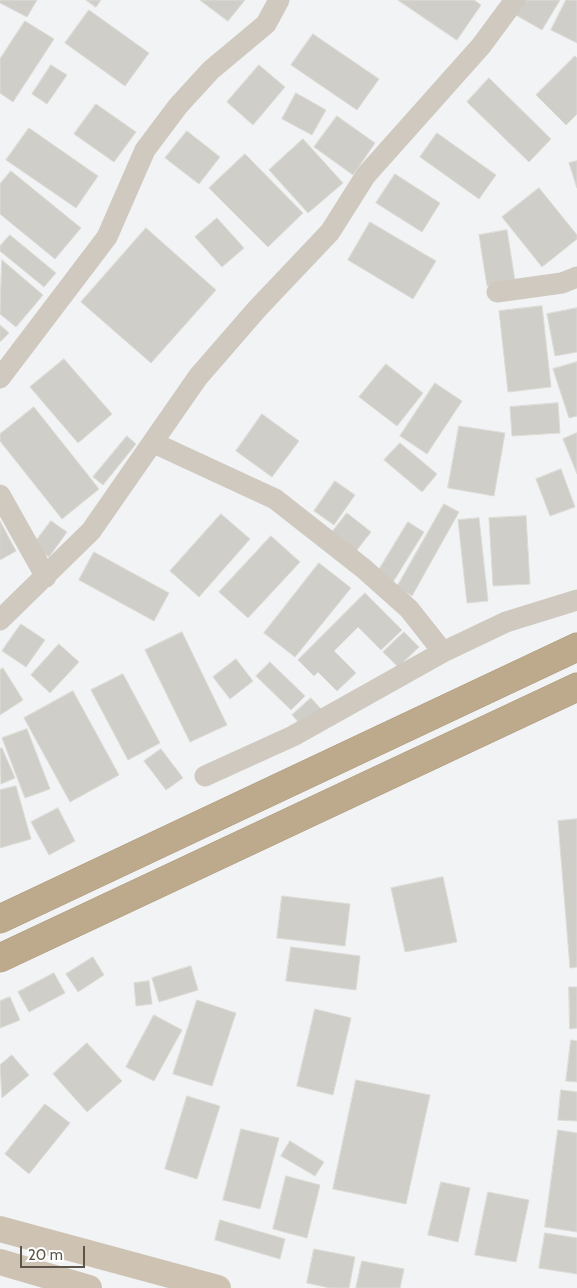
<!DOCTYPE html>
<style>
body{margin:0}
#map{position:relative;width:577px;height:1288px;overflow:hidden;background:#f1f3f4;font-family:Cabin,sans-serif}
canvas{display:block}
.scale{position:absolute;left:20px;top:1246px;width:65px;height:22px;box-sizing:border-box;border:2px solid #5e554a;border-top:0;padding-left:6px;font-size:15px;line-height:18px;white-space:nowrap;color:#5e554a;-webkit-text-stroke:4px #fff;paint-order:stroke}
</style>
<div id="map">
<canvas width="577" height="1288"></canvas>
<div class="scale">20 m</div>
</div>
<script>
const ctx = document.querySelector('canvas').getContext('2d');
ctx.lineJoin = 'round';
function paint(path, color) { ctx.fillStyle = color; ctx.fill(path, 'evenodd'); }
function trace(path, color, width, dash) { ctx.strokeStyle = color; ctx.lineWidth = width; ctx.lineCap = dash ? 'butt' : 'round'; ctx.setLineDash(dash || []); ctx.stroke(path); }
const building = new Path2D(`
 M0 0H37L27 17 0 3Z
 M86 0H101L96 7Z
 M200 0H245L228 21Z
 M398 0H474L481 5 457 40Z
 M522 0H560L542 30 514 14Z
 M566 0H577V43L551 30Z
 M89 10 149 53 125 86 65 43Z
 M25 21 54 39 13 102 0 93V59Z
 M313 34 379 79 357 110 291 65Z
 M575 56 577 58V114L566 125 536 95Z
 M51 65 67 75 47 104 32 94Z
 M259 65 285 87 253 125 227 102Z
 M489 78 551 139 529 162 467 102Z
 M296 93 326 110 312 135 282 119Z
 M96 104 136 132 114 162 74 134Z
 M337 116 375 143 353 175 314 147Z
 M29 128 98 176 76 208 6 160Z
 M187 131 220 157 199 184 165 158Z
 M437 133 496 175 479 199 420 157Z
 M303 139 343 183 308 213 269 170Z
 M245 154 303 213 268 247 209 188Z
 M577 161V188L569 163Z
 M11 171 81 228 55 259 0 214V184Z
 M395 174 440 203 422 232 376 203Z
 M539 188 577 235V239L542 267 502 217Z
 M217 218 244 248 222 267 195 237Z
 M370 222 436 261 413 299 348 260Z
 M146 228 216 290 151 363 81 302Z
 M507 230 515 281 487 286 479 235Z
 M10 235 56 273 44 287 0 251V246Z
 M2 260 43 295 16 327 0 314Z
 M542 306 551 387 508 392 499 311Z
 M577 308V352L555 356 547 314Z
 M0 325 9 333 0 342Z
 M64 359 112 414 78 443 30 387Z
 M577 362V416L569 418 553 369Z
 M386 364 423 393 397 426 359 397Z
 M435 383 462 401 427 454 400 436Z
 M558 403 560 433 512 436 510 407Z
 M34 407 99 489 62 519 0 441V434Z
 M262 414 299 441 272 477 236 451Z
 M459 426 505 433 494 496 448 488Z
 M577 433V474L563 439Z
 M127 436 136 444 103 485 93 477Z
 M400 443 437 474 422 492 384 460Z
 M561 469 575 507 550 516 536 479Z
 M335 481 355 495 334 525 314 511Z
 M444 504 459 512 412 596 397 587Z
 M347 513 371 532 353 555 329 536Z
 M221 514 250 539 199 597 170 571Z
 M526 516 530 584 493 586 489 518Z
 M479 518 488 601 467 603 458 520Z
 M0 521 16 551 0 560Z
 M51 521 67 532 49 557 33 545Z
 M408 522 424 532 393 582 377 573Z
 M271 536 300 562 248 618 219 592Z
 M94 552 169 593 154 621 79 580Z
 M319 563 351 588 295 657 264 633Z
 M365 593 402 630 381 650 358 627 334 651 356 673 337 691 318 672 314 676 298 660Z
 M21 624 45 640 26 667 2 651Z
 M182 632 227 725 190 742 145 650Z
 M404 632 419 647 398 667 383 652Z
 M59 644 79 662 50 693 31 675Z
 M236 659 253 681 230 699 213 677Z
 M270 662 305 696 291 710 256 676Z
 M3 668 23 700 0 715V670Z
 M123 674 160 743 128 760 91 690Z
 M73 691 119 775 70 802 24 718Z
 M311 698 321 709 302 726 292 715Z
 M27 729 50 789 25 798 2 738Z
 M2 748 15 778 1 784 0 749Z
 M161 749 183 778 166 790 144 761Z
 M16 786 31 839 0 848V790Z
 M58 808 75 841 49 855 31 822Z
 M577 819V967L570 968 558 821Z
 M443 877 457 942 405 952 391 888Z
 M282 896 350 904 345 946 277 938Z
 M291 947 360 956 356 990 286 981Z
 M93 957 104 975 78 992 66 974Z
 M191 966 198 990 159 1002 152 978Z
 M54 973 65 993 29 1012 18 992Z
 M149 981 152 1004 136 1006 134 983Z
 M569 987H577V1028L570 1029Z
 M10 997 20 1020 0 1028V1001Z
 M197 1000 236 1013 212 1086 173 1074Z
 M315 1009 351 1018 333 1095 297 1086Z
 M154 1015 182 1030 154 1081 126 1067Z
 M571 1040 577 1041V1082L566 1081Z
 M87 1043 122 1081 87 1112 53 1074Z
 M12 1055 29 1075 2 1098 0 1065Z
 M356 1080 430 1095 406 1204 333 1189Z
 M561 1090 577 1092V1121L558 1120Z
 M187 1096 220 1106 197 1179 165 1169Z
 M45 1104 70 1123 29 1174 5 1154Z
 M241 1129 279 1138 260 1209 223 1200Z
 M558 1130 577 1133V1232L545 1227Z
 M290 1141 324 1162 315 1176 281 1156Z
 M286 1176 320 1185 307 1238 273 1229Z
 M441 1182 470 1188 458 1242 428 1235Z
 M488 1192 529 1200 516 1262 475 1255Z
 M220 1220 285 1239 280 1259 215 1240Z
 M545 1233 577 1238V1274L539 1268Z
 M314 1249 355 1257 349 1288H330L307 1283Z
 M362 1261 404 1269 400 1288H356Z`);
paint(building, '#d0cec9');
trace(building, '#dcdbd6', 1);
const highway = new Path2D(`
 M0 919 577 647
 M0 958 577 687`);
trace(highway, '#a99577', 29);
trace(new Path2D(`
 M497 292 562 283 577 277
 M0 378 107 237 145 150 178 106 211 70 266 24 279 0
 M154 443 275 499 363 568 409 609 443 652
 M0 495 46 577
 M0 620 91 531 198 377 257 309 330 232 366 175 481 46 515 0
 M205 776 293 736 443 652 506 622 577 600`), '#cfc9c0', 21);
trace(new Path2D(`
 M0 1229 218 1288
 M0 1262 89 1288`), '#cec3b3', 26);
trace(highway, '#bda98c', 28);
</script>
